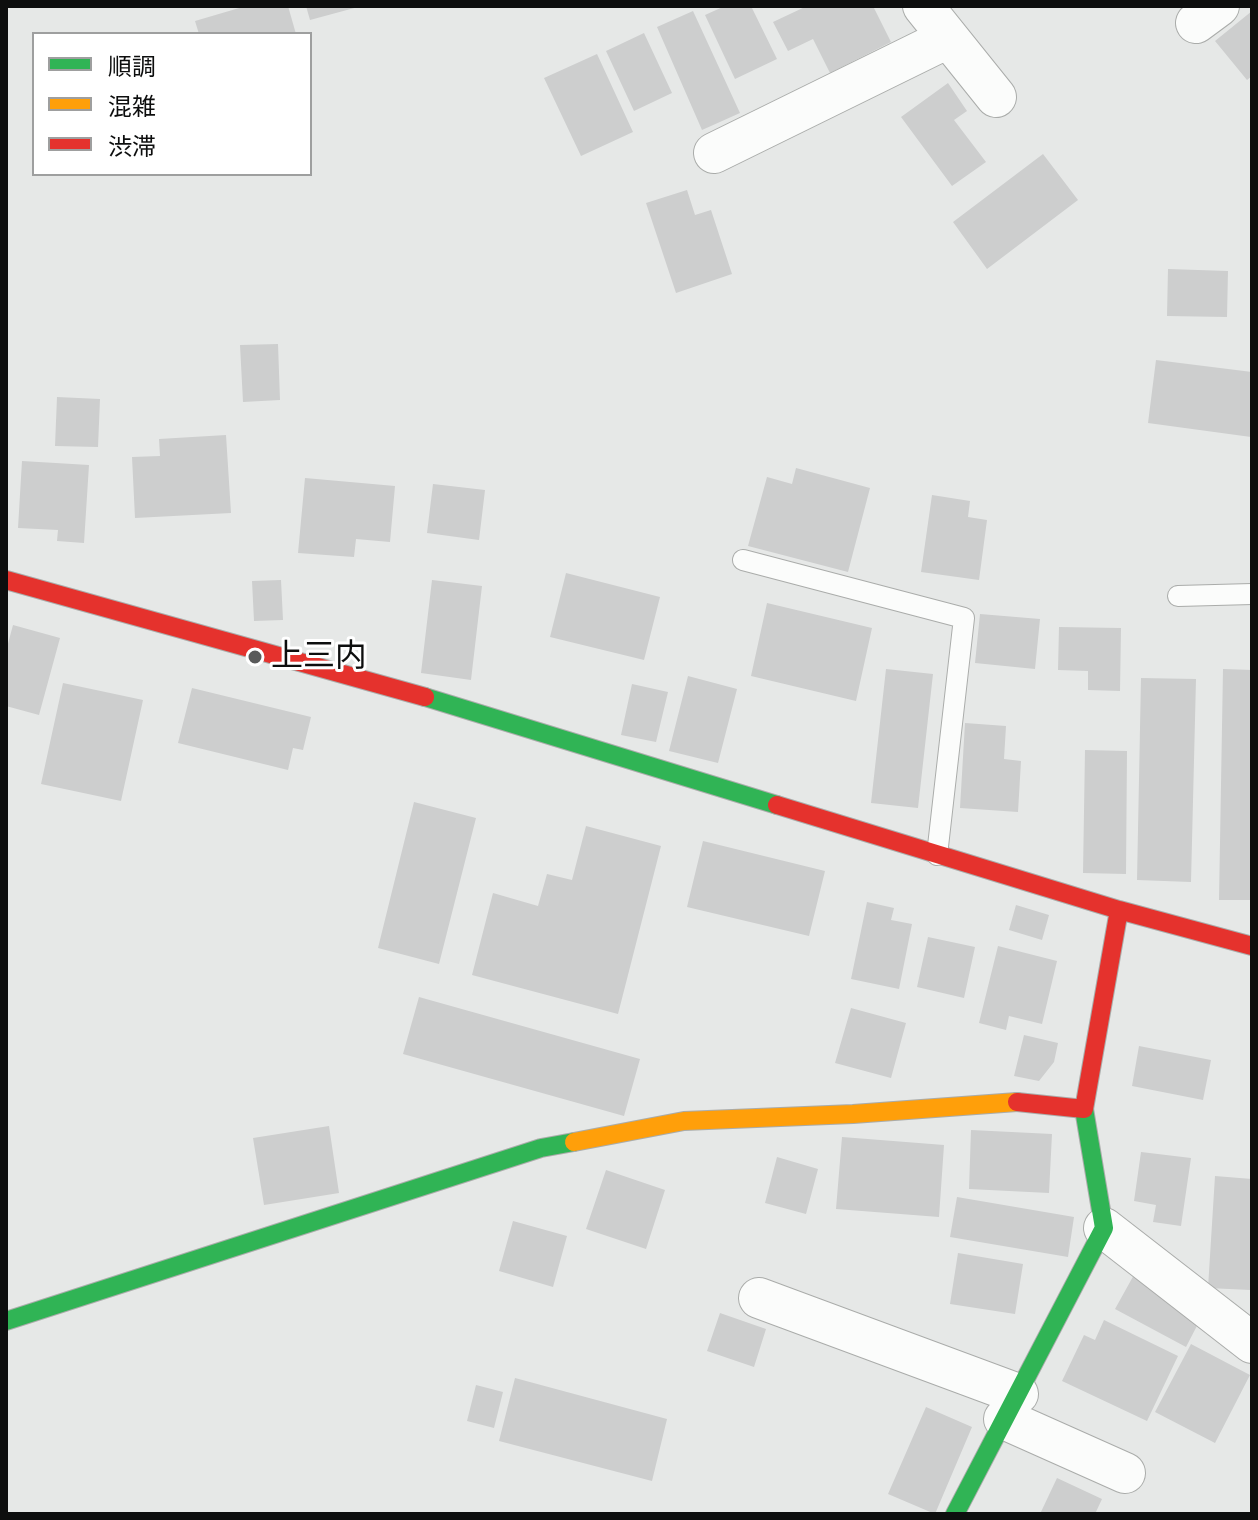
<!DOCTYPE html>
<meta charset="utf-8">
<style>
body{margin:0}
#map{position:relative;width:1258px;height:1520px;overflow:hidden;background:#e6e8e7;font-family:"Zilla Slab","Noto Sans JP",serif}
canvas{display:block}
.frame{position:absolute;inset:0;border:8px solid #0d0e0e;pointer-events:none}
.legend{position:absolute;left:32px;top:32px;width:280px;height:144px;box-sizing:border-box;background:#fff;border:2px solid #9e9f9f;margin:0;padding:10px 14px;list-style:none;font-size:24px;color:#0d0e0e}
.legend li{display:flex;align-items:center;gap:16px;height:40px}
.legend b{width:40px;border:2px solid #9e9f9f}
</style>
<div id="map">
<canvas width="1258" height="1520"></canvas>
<div class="frame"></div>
<ul class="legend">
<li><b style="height:10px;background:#30b455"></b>順調</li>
<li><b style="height:10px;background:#ff9f0a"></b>混雑</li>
<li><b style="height:10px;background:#e5322d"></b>渋滞</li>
</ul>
</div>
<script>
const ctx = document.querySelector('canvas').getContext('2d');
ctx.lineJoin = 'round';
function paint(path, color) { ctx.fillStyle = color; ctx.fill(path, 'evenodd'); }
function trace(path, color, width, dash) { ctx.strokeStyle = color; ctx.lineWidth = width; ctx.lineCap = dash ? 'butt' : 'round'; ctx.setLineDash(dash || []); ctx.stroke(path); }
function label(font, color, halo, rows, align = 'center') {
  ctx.font = font + ' "Zilla Slab","Noto Sans JP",serif'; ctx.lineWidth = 6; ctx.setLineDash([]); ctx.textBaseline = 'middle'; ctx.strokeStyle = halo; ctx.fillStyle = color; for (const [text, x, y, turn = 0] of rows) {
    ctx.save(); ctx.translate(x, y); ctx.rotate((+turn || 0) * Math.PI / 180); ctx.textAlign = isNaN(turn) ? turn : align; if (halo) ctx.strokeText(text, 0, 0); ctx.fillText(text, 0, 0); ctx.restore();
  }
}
paint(new Path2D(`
 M246 6H288L296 34H199L195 21Z
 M306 6H358V7L310 20Z
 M725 6H751L777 59 735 79 705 15Z
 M807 6H873L891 42 830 73 813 39 788 51 773 22Z
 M693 11 740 113 702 130 657 27Z
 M1252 11V76L1247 80 1215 41Z
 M644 33 672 93 634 111 606 51Z
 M597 54 633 132 581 156 544 78Z
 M948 83 967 111 954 120 986 162 952 186 901 117Z
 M1043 154 1078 200 987 269 953 222Z
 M687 190 695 215 711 210 732 274 676 293 646 203Z
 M1168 269 1228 271 1227 317 1167 316Z
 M278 344 280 400 243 402 240 345Z
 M1156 360 1252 372 1251 437 1148 423Z
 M57 397 100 399 98 447 55 446Z
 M226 435 231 513 135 518 132 457 160 456 159 439Z
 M22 461 89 465 84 543 57 541 58 530 18 528Z
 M796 468 870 488 848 572 748 546 767 477 792 484Z
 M305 478 395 486 390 542 356 539 354 557 298 553Z
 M433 484 485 490 479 540 427 533Z
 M932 495 970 501 968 517 987 520 979 580 921 572Z
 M566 573 660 597 644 660 550 637Z
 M281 580 283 620 254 621 252 581Z
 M432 580 482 586 471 680 421 673Z
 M767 603 872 628 856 701 751 676Z
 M980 614 1040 619 1035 669 975 663Z
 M13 625 60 638 39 715 6 706V651Z
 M1059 627 1121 628 1120 691 1088 690V671L1058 670Z
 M886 669 933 674 918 808 871 803Z
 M1223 669 1252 670V900H1219Z
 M688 676 737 689 718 763 669 751Z
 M1141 678 1196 679 1191 882 1137 880Z
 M63 683 143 700 121 801 41 784Z
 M632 684 668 692 656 742 621 735Z
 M192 688 311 717 303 750 293 748 288 770 178 743Z
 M965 723 1006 726 1004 759 1021 761 1018 812 960 808Z
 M1085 750 1127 751 1126 874 1083 873Z
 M414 802 476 818 439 964 378 948Z
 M586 826 661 846 618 1014 472 975 493 893 538 906 547 874 572 880Z
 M703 841 825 871 809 936 687 907Z
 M867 902 894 908 891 920 912 924 899 989 851 979Z
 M1016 905 1049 915 1042 940 1009 930Z
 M928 937 975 947 964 998 917 987Z
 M998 946 1057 961 1042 1024 1009 1016 1006 1030 979 1023Z
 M419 997 640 1059 624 1116 403 1054Z
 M851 1008 906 1023 891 1078 835 1063Z
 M1024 1035 1058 1043 1054 1062 1039 1081 1014 1076Z
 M1139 1046 1211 1060 1203 1100 1132 1086Z
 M329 1126 339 1193 264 1205 253 1138Z
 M971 1130 1052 1134 1049 1193 969 1189Z
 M842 1137 944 1145 939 1217 836 1209Z
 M1141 1152 1191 1158 1181 1226 1153 1222 1156 1205 1134 1201Z
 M777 1157 818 1169 806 1214 765 1203Z
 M606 1170 665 1190 646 1249 586 1229Z
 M1215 1176 1252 1179 1250 1290 1208 1288Z
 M957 1197 1074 1217 1068 1257 950 1237Z
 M513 1221 567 1236 553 1287 499 1271Z
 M958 1253 1023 1264 1015 1314 950 1304Z
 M1135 1273 1200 1320 1186 1347 1115 1309Z
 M720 1313 766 1329 754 1367 707 1351Z
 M1104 1320 1178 1356 1147 1421 1062 1381 1084 1335 1095 1340Z
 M1191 1344 1250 1375 1215 1443 1155 1412Z
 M515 1378 667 1419 652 1481 499 1441Z
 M476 1385 503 1392 494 1428 467 1421Z
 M926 1407 972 1427 935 1514 888 1494Z
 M1057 1478 1102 1499 1095 1514H1040Z`), '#cdcece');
const lane = new Path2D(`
 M743 560 964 618 937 855
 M1178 596 1252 594`);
const street = new Path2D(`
 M923 6 996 97
 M1196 23 1219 6
 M714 153 948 38
 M1104 1228 1252 1343
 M759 1298 1018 1394
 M1004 1419 1125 1473`);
const fast = new Path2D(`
 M425 697 777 805
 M6 1321 541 1148 574 1142
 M955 1514 1104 1228 1084 1109`);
const slow = new Path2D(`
 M574 1142 684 1121 853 1114 1017 1102`);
const jam = new Path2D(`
 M6 580 425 697
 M777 805 1119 910 1252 946
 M1017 1102 1084 1109 1119 910`);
trace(lane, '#aaacaa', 22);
trace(street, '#aaacaa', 42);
trace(fast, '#aaacaa', 20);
trace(slow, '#aaacaa', 20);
trace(jam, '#aaacaa', 20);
trace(lane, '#fbfcfb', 20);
trace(street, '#fbfcfb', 40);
trace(fast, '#30b455', 18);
trace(slow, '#ff9f0a', 18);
trace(jam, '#e5322d', 18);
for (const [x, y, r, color] of [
 [255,657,8,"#595a5a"]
]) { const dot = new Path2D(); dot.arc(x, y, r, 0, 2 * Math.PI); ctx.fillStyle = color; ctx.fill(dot); trace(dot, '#fff', 3); }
label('32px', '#0d0e0e', '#fff', [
 ["上三内",271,657]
], 'left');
</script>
